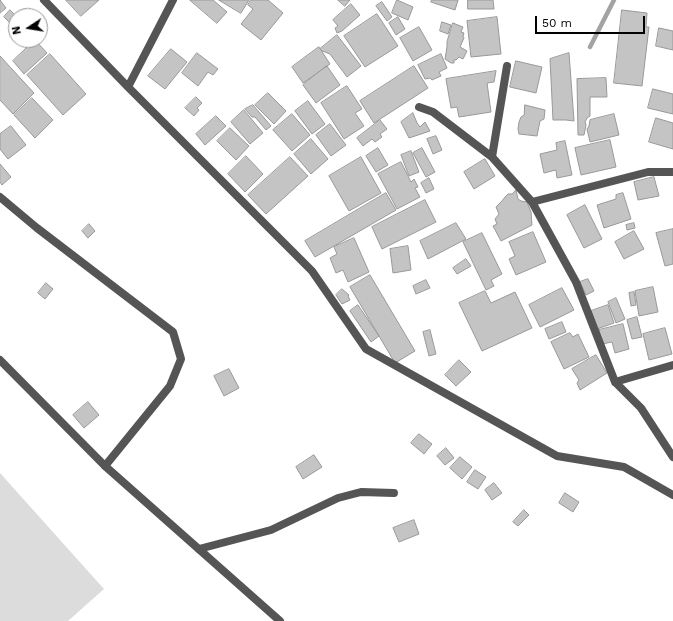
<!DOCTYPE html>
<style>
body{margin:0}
#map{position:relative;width:673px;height:621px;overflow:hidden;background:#fff;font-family:"Work Sans",sans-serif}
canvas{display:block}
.north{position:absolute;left:8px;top:8px;width:40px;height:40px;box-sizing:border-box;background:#fff;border:1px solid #999;border-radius:50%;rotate:258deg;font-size:11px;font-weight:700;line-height:16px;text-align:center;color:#000}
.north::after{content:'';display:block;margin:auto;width:14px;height:18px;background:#000;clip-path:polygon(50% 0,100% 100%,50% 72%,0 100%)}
.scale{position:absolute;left:535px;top:16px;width:110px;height:18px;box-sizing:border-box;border:2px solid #000;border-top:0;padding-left:5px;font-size:12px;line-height:14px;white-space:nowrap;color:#000;-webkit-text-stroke:3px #fff;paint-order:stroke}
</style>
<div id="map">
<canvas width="673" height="621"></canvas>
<div class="north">N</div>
<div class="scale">50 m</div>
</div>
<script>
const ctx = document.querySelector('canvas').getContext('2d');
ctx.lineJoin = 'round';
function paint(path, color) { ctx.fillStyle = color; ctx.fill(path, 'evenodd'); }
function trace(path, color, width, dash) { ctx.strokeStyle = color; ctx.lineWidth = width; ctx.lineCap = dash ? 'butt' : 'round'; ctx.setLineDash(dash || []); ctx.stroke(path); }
paint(new Path2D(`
 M0 473 104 589 68 621H0Z`), '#dcdcdc');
trace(new Path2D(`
 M590 47 614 0`), '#a3a3a3', 4.5);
const building = new Path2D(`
 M0 0 6 8 0 13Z
 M66 0H99L81 16Z
 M190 0H213L227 12 217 23Z
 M219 0H249L241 13Z
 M251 0H268L283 13 261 40 241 24 253 9 248 5Z
 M338 0H350L345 6Z
 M397 0 413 7 408 20 392 13Z
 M432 0H458L455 10 431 2Z
 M468 0H493L494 9H468Z
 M382 2 392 17 387 21 376 6Z
 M351 4 360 15 342 31 337 33 335 28 338 26 333 20Z
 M10 10 16 16 10 23 4 17Z
 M622 10 647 13 646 27H649L642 86 614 83Z
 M377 14 398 46 365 67 344 36Z
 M398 17 405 29 396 35 389 23Z
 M497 17 501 54 471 57 467 21Z
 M442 22 451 25 448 34 440 31Z
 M453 23 463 27 461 32 464 33 463 36 464 38 460 47 467 51 463 59 459 57 456 60H454V63H451L445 59 447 47V42Z
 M419 27 432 50 413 61 400 38Z
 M659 28 673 31V50L656 46Z
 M337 35 361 66 347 77 330 54 325 52 322 51 320 49Z
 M35 40 47 53 24 74 13 61Z
 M319 47 330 64 303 83 292 67Z
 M171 49 187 62 165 89 148 76Z
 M197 53 218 69 213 75 208 72 198 86 182 73Z
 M569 53 574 121 566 120H553L550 59Z
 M50 54 86 94 63 115 27 75Z
 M441 54 447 68 439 72 441 76 432 80 430 78 425 79 418 65Z
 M0 56 34 93 13 114 0 100Z
 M516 61 542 67 536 93 510 87Z
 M327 66 340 85 316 103 303 85Z
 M414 66 428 88 374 123 360 101Z
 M496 71 494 82 487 83 491 112 459 117 457 107 451 108 446 79Z
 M606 78 607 97H590V116L587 118 585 122 586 125 584 135H578L577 79Z
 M347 86 362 109 355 113 364 126 344 139 321 103Z
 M653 89 673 94V114L648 108Z
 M268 93 286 111 274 124 255 105Z
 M196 97 202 103 197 108 199 110 194 116 185 108Z
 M32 98 53 120 35 138 14 115Z
 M308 101 325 124 312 134 295 111Z
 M253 105 271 126 266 130 255 117H252L245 109Z
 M525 105 545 110 544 119 540 121 537 136 519 134 518 129 519 122 521 117 524 115Z
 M244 110 263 133 250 144 231 122Z
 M413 113 417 123 420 127 425 122 430 131 409 138 401 122Z
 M292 114 310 135 292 151 273 130Z
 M614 114 619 135 590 142 587 129 589 126 590 120Z
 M216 116 226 126 205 145 196 134Z
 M656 118 673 123V149L649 142Z
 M380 120 387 129 380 134 382 137 375 142 372 139 363 146 357 138Z
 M330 124 346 145 331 156 316 135Z
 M11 126 26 145 8 159 0 149V134Z
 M230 128 249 146 236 160 217 141Z
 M436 136 442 150 433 154 427 139Z
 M311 139 328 159 311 174 294 154Z
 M610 140 616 167 581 175 575 148Z
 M565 141 572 175 557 178 556 170 544 173 540 154 557 150 556 143Z
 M378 148 388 165 376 172 366 156Z
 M422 148 435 172 426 177 413 153Z
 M411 151 419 172 409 176 401 155Z
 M246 156 263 174 245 192 228 174Z
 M290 157 308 176 266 214 248 195Z
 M361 157 381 193 349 211 329 176Z
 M485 159 495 176 474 189 464 172Z
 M401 162 411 182 414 179 418 187 415 188 420 197 397 209 378 174Z
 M0 164 11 177 2 185 0 182Z
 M654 177 659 196 638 200 634 182Z
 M429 178 434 189 426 193 421 183Z
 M516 190 518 199 521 201 527 202 531 212 532 225 501 241 493 226 497 224 495 219 499 214 496 207 502 201 505 197 508 194H512Z
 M386 193 396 210 315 257 305 241Z
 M623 193 631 219 604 228 597 205 616 199V195Z
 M425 200 436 222 382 249 372 227Z
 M585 205 602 239 584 248 567 215Z
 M456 223 466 239 428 259 420 241Z
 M634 223 635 228 627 230 626 225Z
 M89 224 95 231 88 238 82 231Z
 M673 229V264L665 266 656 233Z
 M634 231 644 249 624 259 615 242Z
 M533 232 546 262 516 275 509 259 515 256 509 242Z
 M482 233 502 274 491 280 494 286 486 290 463 242Z
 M354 238 369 272 348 282 343 270 336 273 330 258 337 254 334 247Z
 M408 246 411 270 393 273 390 249Z
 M466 259 471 266 457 274 453 268Z
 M370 275 415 351 395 363 350 287Z
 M588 279 594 291 586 295 580 282Z
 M426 280 430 288 416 294 413 286Z
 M46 283 53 289 45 299 38 293Z
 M653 287 658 312 639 316 635 291Z
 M562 288 574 310 540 327 529 305Z
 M342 289 349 295 348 296 350 300 342 304 336 295Z
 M485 291 491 303 515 292 532 328 482 351 459 303Z
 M634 292 636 305 631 306 629 293Z
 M616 298 625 319 616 323 608 302Z
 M358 305 379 336 371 342 350 311Z
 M608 305 614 323 597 329 591 311Z
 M637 317 642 337 632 339 627 320Z
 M562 322 566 332 549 339 545 329Z
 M623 324 629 349 615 353 612 342 602 344 599 330Z
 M665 328 672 354 649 360 643 334Z
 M430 330 436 354 429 356 423 332Z
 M570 333 573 337 578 334 589 357 564 369 551 342Z
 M596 355 607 373 580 390 577 383 579 380 572 369Z
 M459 360 471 372 456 386 445 375Z
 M229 369 239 388 224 396 214 376Z
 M88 402 99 415 84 428 73 415Z
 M419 434 432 444 424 454 411 443Z
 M446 448 454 458 445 465 437 456Z
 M314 455 322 467 303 479 296 467Z
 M460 457 472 467 462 479 450 468Z
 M475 470 486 477 478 489 467 482Z
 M494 483 502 493 492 500 485 490Z
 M565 493 579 502 573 512 559 503Z
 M524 510 529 515 518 526 513 522Z
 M414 520 419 534 399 542 393 528Z`);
paint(building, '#c4c4c4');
trace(building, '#999', 1);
trace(new Path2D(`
 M0 197 37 228 173 332 181 359 170 386 105 466
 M199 549 271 530 338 498 361 492 394 493`), '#555', 8);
trace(new Path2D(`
 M44 0 128 87 312 271 366 349 557 456 624 467 673 495
 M507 66 492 157 532 202 576 282 615 382 641 408 673 457
 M128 87 173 0
 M419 107 433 112 492 157
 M532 202 648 172H673
 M0 360 105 466 280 621
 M615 382 673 365`), '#555', 8);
</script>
